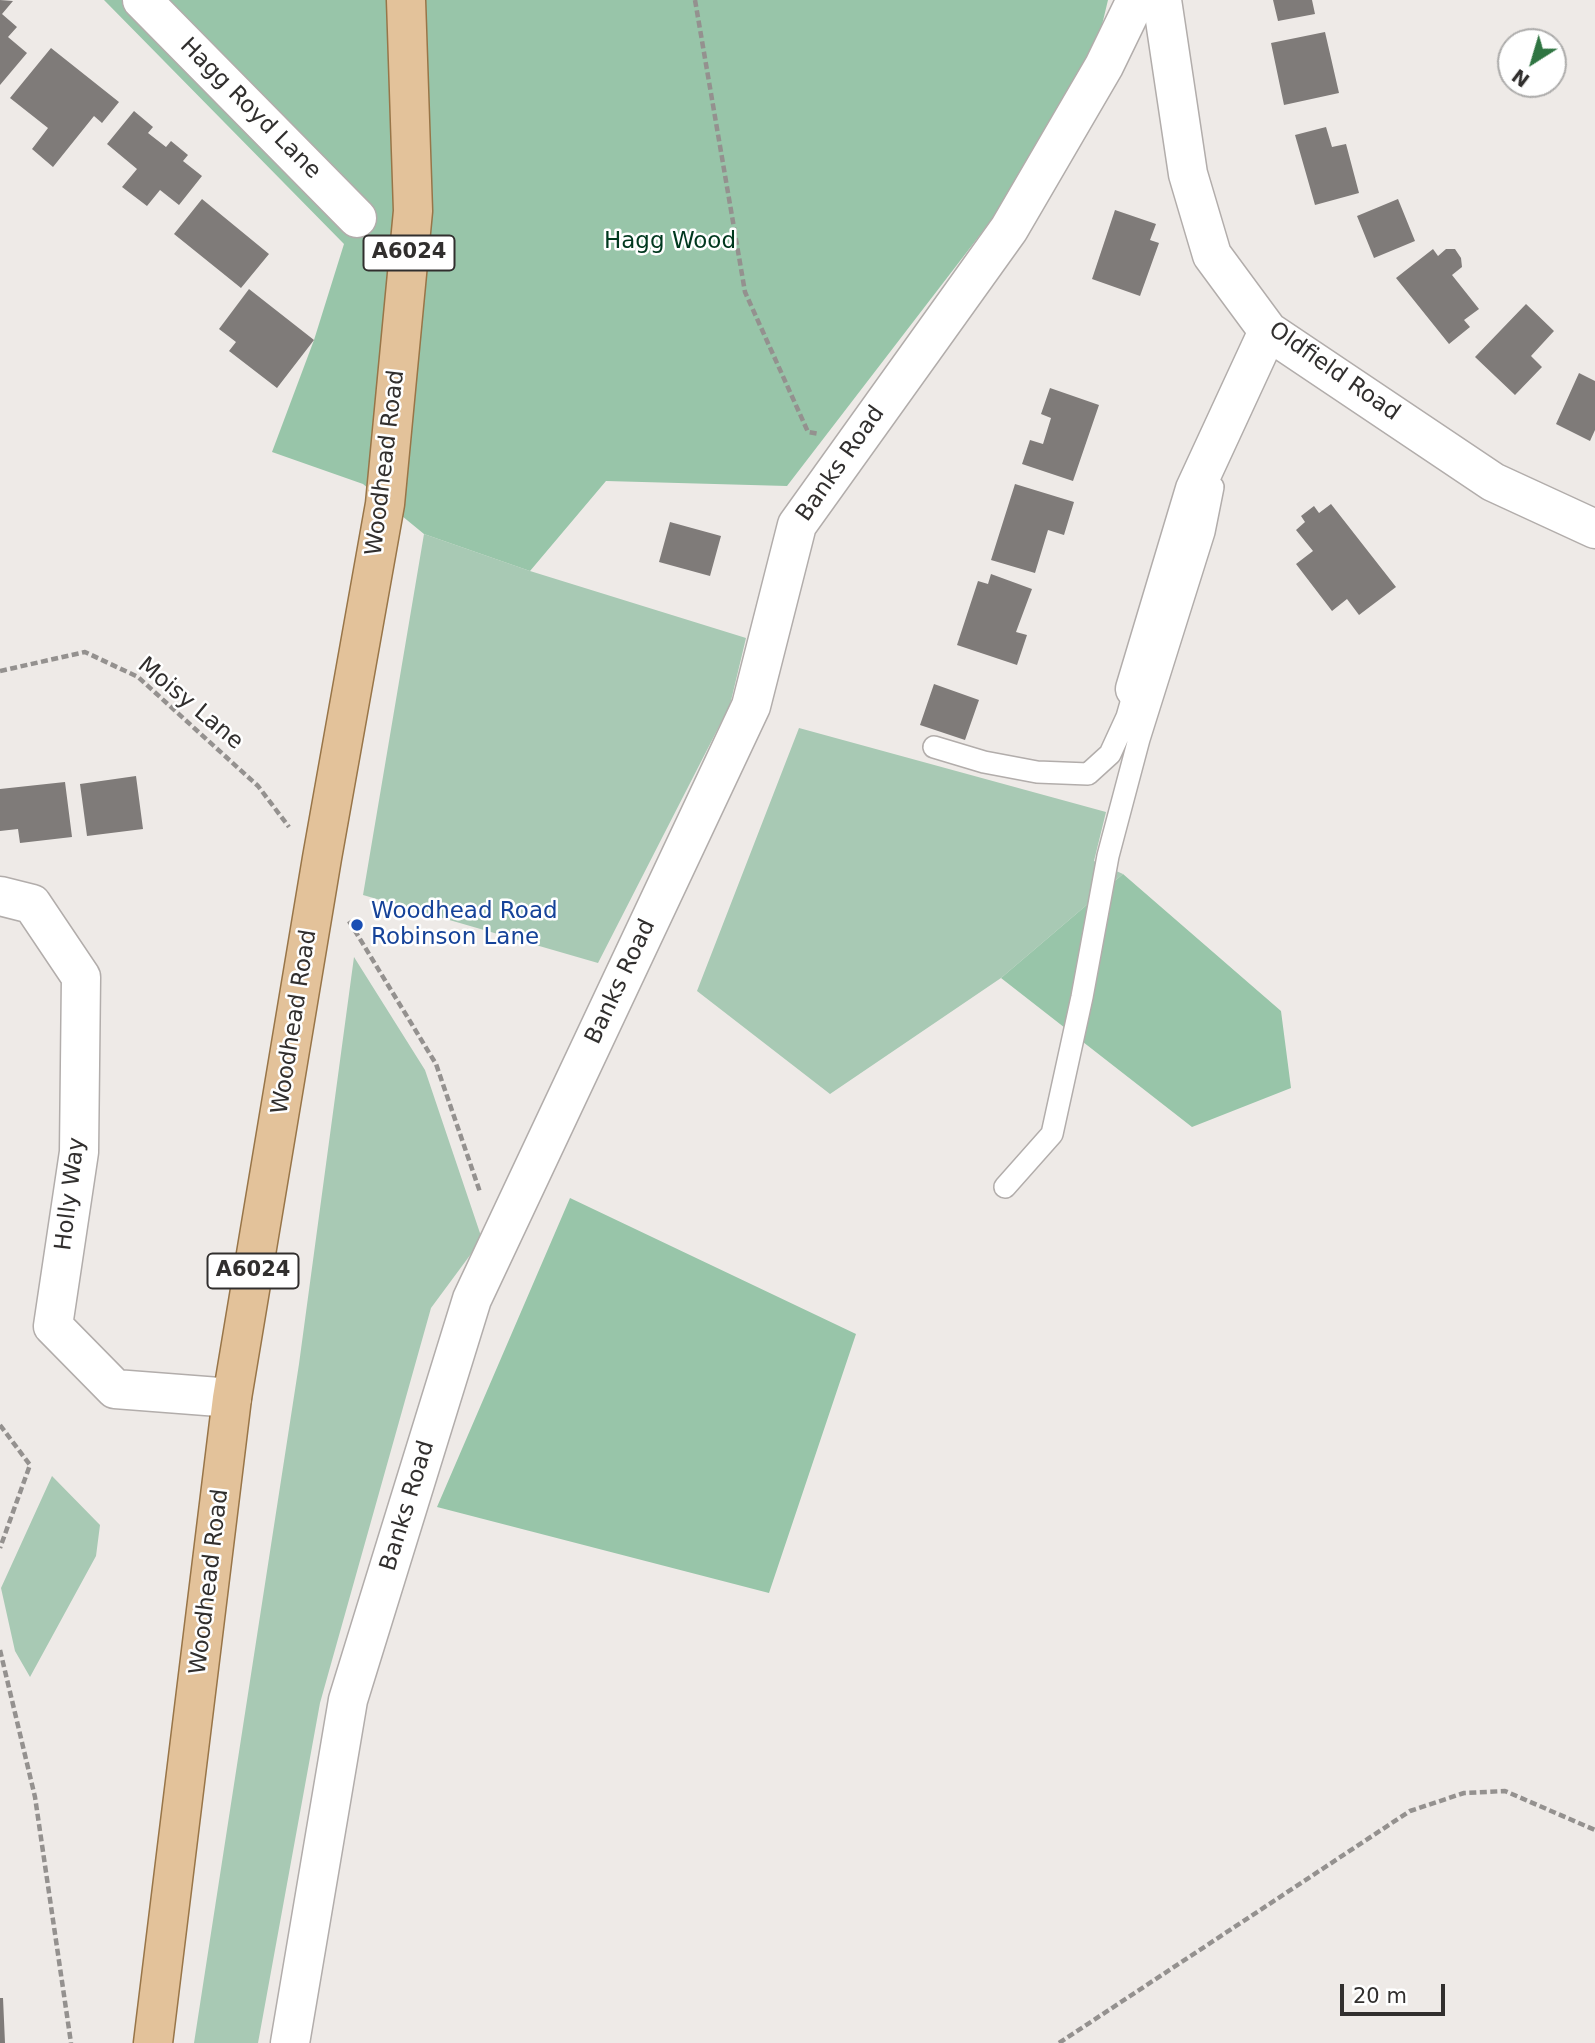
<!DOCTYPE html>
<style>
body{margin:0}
#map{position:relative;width:1595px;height:2043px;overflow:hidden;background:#eeeae7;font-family:"DejaVu Sans",sans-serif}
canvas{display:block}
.north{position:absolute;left:1497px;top:28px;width:70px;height:70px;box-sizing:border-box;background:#fff;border:2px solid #adacab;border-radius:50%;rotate:217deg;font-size:19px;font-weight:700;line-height:28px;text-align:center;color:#312f2e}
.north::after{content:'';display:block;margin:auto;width:24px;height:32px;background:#2f7542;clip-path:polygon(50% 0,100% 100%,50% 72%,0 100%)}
.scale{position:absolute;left:1340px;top:1984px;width:105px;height:32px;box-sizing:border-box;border:4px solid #312f2e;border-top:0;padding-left:9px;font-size:21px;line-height:24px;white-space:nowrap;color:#312f2e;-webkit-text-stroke:5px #fff;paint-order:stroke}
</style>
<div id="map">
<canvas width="1595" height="2043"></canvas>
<div class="north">N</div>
<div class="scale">20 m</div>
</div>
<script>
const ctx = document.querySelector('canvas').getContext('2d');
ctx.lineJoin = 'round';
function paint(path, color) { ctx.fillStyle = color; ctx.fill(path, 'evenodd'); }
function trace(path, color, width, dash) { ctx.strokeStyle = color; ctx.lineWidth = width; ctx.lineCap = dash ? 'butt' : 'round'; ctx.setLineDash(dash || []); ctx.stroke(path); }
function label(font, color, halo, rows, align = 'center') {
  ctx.font = font + ' "DejaVu Sans",sans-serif'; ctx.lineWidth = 5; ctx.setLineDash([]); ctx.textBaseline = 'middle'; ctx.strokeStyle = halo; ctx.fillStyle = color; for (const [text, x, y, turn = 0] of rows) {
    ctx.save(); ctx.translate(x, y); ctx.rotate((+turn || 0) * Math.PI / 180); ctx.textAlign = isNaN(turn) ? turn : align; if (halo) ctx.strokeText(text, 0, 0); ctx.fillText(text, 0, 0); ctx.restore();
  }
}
paint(new Path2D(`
 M424 534 530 571 746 638 730 705 598 963 363 895Z
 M799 728 1106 812 1094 861 1123 874 1001 978 830 1094 697 991Z
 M354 957 425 1070 482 1239 431 1308 320 1703 258 2043H194L299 1364Z
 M52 1476 100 1525 96 1556 30 1677 15 1651 1 1588Z`), '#a8c9b4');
paint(new Path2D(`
 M104 0H1108L1096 50 993 218 787 486 606 481 530 571 424 534 363 484 272 452 314 340 344 244Z
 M1123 874 1281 1011 1291 1088 1192 1127 1001 978Z
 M570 1198 856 1334 769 1593 437 1507Z`), '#98c5a9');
paint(new Path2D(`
 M0 0 13 1 2 14 17 27 8 37 27 53 0 85Z
 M1273 0H1312L1315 14 1278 21Z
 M1325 32 1339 93 1284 105 1271 43Z
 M51 48 119 102 102 123 94 116 53 167 32 149 48 128 10 98Z
 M134 111 153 127 148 133 166 147 171 141 188 155 183 161 202 176 179 205 160 190 147 206 122 187 137 169 107 144Z
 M1326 127 1332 147 1346 144 1359 193 1315 205 1295 135Z
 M202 199 269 254 241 288 174 234Z
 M1398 199 1415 241 1374 258 1357 216Z
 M1115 210 1156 224 1150 240 1159 243 1140 296 1092 279Z
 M1433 249 1438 256 1446 249H1455L1461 258 1462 267 1452 275 1479 309 1464 320 1470 327 1449 344 1396 278Z
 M249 289 314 340 277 388 229 351 236 342 219 329Z
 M1526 304 1554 331 1531 356 1542 367 1515 395 1475 357Z
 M1579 373 1595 381V430L1590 441 1556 424Z
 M1050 388 1099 405 1073 481 1022 464 1030 440 1043 444 1051 418 1041 414Z
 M1015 484 1074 502 1064 535 1048 530 1035 573 991 560Z
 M1331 504 1396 587 1359 615 1347 599 1332 611 1296 564 1313 551 1296 530 1305 522 1301 516 1314 506 1319 513Z
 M670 522 721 536 710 576 659 562Z
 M991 574 1032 589 1016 632 1027 635 1017 665 957 645 978 581 988 584Z
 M934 684 979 700 965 740 920 725Z
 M136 776 143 829 87 836 80 784Z
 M65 782 72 837 20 843 18 829 0 831V789Z
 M0 1998H3L5 2043H0Z`), '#7f7b79');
const lane = new Path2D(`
 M934 747 984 762 1037 772 1088 774 1110 754 1127 717 1135 689
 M1005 1187 1052 1134 1082 997 1108 856 1139 739 1204 532 1213 487`);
const street = new Path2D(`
 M142 0 357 218
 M1162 0 1188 174 1212 255 1268 331 1493 482 1595 529
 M1135 689 1195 489 1268 331
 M0 896 32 904 81 977 79 1152 53 1326 115 1389 232 1398`);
const secondary = new Path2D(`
 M290 2043 348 1700 472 1299 751 706 797 525 1009 229 1104 66 1136 0`);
const primary = new Path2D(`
 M153 2043 232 1398 322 858 385 504 413 211 406 0`);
trace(lane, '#b2adab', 24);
trace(street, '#b2adab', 41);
trace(secondary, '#b2adab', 41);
trace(primary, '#987548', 41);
trace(new Path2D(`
 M695 0 745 292 808 432 819 434
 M0 671 85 652 138 677 258 786 289 827
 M349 921 436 1064 480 1192
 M0 1425 30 1465 0 1548
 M0 1650 35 1797 71 2043
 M1059 2043 1410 1811 1464 1793 1505 1791 1595 1830`), '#94918f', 4.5, [7, 3.5]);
trace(lane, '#fff', 21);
trace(street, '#fff', 38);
trace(secondary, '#fff', 38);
trace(primary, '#e3c29a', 38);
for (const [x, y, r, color] of [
 [357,925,7,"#1a4fb4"]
]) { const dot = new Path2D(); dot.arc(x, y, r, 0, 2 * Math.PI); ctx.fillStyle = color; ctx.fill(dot); trace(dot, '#fff', 2.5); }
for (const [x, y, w] of [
 [409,253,91],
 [253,1271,91]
]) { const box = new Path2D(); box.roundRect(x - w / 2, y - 17.5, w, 35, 5); ctx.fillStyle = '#fff'; ctx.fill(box); trace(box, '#312f2e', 2); }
label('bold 21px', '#312f2e', null, [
 ["A6024",409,253],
 ["A6024",253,1271]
]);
label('23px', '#312f2e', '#fff', [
 ["Hagg Royd Lane",250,109,45],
 ["Oldfield Road",1334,372,35],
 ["Woodhead Road",386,463,-83],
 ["Banks Road",841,464,-55],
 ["Moisy Lane",190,704,40],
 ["Banks Road",621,982,-65],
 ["Woodhead Road",295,1022,-81],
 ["Holly Way",71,1194,-83],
 ["Banks Road",408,1506,-73],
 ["Woodhead Road",210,1582,-83]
]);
label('23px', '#00381e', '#fff', [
 ["Hagg Wood",670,242]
]);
label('23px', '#164399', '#fff', [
 ["Woodhead Road",371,912],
 ["Robinson Lane",371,938]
], 'left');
</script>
